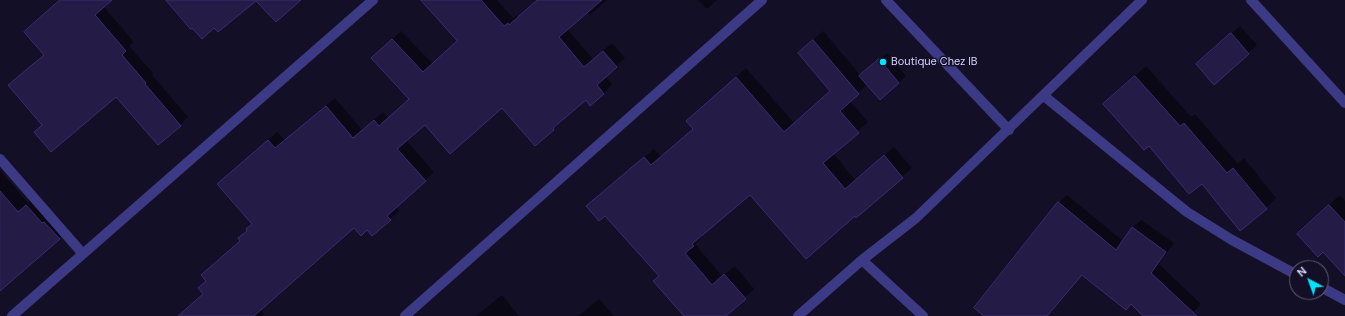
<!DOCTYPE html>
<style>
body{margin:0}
#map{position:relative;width:1345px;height:316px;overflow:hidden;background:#130f26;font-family:"DM Sans",sans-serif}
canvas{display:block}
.north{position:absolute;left:1289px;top:260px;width:40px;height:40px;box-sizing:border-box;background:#130f26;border:1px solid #625e7d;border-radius:50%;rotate:319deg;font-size:11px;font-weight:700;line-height:16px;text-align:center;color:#d9d4ff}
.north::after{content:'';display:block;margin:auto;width:14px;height:18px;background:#00e5ff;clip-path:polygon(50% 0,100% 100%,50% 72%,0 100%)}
</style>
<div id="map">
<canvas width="1345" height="316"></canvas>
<div class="north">N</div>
</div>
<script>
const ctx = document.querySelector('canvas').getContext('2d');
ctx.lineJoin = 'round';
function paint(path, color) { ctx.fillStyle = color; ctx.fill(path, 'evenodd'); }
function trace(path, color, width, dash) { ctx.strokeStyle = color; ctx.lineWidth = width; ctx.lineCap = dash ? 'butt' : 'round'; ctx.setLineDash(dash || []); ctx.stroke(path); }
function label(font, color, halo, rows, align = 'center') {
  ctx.font = font + ' "DM Sans",sans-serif'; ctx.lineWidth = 3; ctx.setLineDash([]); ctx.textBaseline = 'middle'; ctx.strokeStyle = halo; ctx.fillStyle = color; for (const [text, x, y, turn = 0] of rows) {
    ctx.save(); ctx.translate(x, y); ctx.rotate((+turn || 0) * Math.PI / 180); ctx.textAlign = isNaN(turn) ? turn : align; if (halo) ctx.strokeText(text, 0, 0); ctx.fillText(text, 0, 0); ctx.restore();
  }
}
paint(new Path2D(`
 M61 0H111L103 6 134 42 129 46 154 74 152 75 188 117 180 125 116 95 43 125 10 85 45 55Z
 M431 0H497L513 18 517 15 518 17 538 0H607L590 15 587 11 567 29 593 59 612 43 625 58 605 76 612 84 604 93 590 104 586 99 553 129 502 107 425 123 406 140 434 172 396 207 399 211 372 235 367 229 355 227 260 309 264 314 262 316H178L204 293 207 280 241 240 239 238 253 224 227 176 277 132 285 140 335 98 362 130 383 112 388 118 410 98 381 50 401 31 433 64 458 40Z
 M698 0H717L707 9Z
 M1240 26 1257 45 1214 83 1206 56Z
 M823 31 861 76 887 53 906 76 899 83 867 84 850 101 868 122 833 153 855 180 894 147 912 168 856 216 750 193 702 235 703 236 695 244 722 276 735 266 754 289 725 316H685L660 276 605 214 587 206 596 197 654 149 661 156 694 128 687 121 746 68 794 123 831 91 799 53Z
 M1146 66 1191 117 1195 114 1238 164 1244 158 1276 198 1266 208 1202 183 1115 94Z
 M0 170 28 203 36 196 52 215 54 213 68 229 0 289Z
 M1067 195 1123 241 1132 228 1141 220 1174 243 1159 264 1201 304 1189 316H1145L1132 303 1083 274 985 316 1059 203Z
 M1340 195 1345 201V274L1309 223Z
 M502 295 519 316H476Z
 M599 299 614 316H578Z`), '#0007');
const building = new Path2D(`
 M60 0H112L95 15 126 51 122 55 146 83 145 84 181 126 158 145 116 97 51 152 34 132 42 125 8 85 44 55 24 32Z
 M166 0H301L276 22 256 1 218 32 214 28 202 39 192 28 191 29Z
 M421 0H481L504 26 508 23 509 25 537 0H602L559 37 584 67 603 51 617 67 597 85 604 94 590 106 586 100 553 128 554 130 535 146 502 108 450 154 425 125 397 149 426 181 387 216 391 220 372 236 367 230 361 236 354 228 254 316H178L203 294 198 288 206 281 201 275 240 241 238 238 247 231 246 229 252 224 217 184 268 140 275 148 326 106 353 138 374 120 379 126 409 99 371 58 392 39 423 72 457 41Z
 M1231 33 1249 54 1214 85 1196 64Z
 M813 40 859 94 840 111 859 133 823 163 845 189 884 155 903 178 856 218 855 216 806 259 750 195 692 244 694 246 685 253 712 285 724 274 746 299 726 316H684L653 281 659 276 605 216 599 221 586 206 644 157 651 165 693 129 686 121 736 77 784 132 830 91 798 53Z
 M879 59 899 83 880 100 859 76Z
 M1135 76 1180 126 1184 123 1227 173 1233 168 1267 209 1240 231 1202 184 1189 194 1149 146 1144 150 1103 104Z
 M0 191 18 212 26 205 42 223 44 222 60 239 0 291Z
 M1058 202 1116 250 1132 227 1166 252 1151 273 1197 316H1143L1131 304 1126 310 1082 275 1047 316H984L974 308Z
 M1329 205 1345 222V276L1323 252 1318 257 1297 234Z`);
paint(building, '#241b47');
trace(building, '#3b2d73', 1);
trace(new Path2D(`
 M886 0 1009 130
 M1251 0 1345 103
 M1044 96 1187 212 1232 240 1297 275
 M0 159 83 254
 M862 260 923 316
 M1321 287 1345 300
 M12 316 373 0
 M405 316 762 0
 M798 316 862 260 916 218 1142 0`), '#3d3a85', 10);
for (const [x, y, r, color] of [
 [883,62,4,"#00e5ff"]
]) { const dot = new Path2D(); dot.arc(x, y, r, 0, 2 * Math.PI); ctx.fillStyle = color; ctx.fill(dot); trace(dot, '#130f26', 1.5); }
label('11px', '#d9d4ff', '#130f26', [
 ["Boutique Chez IB",891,62]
], 'left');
</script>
